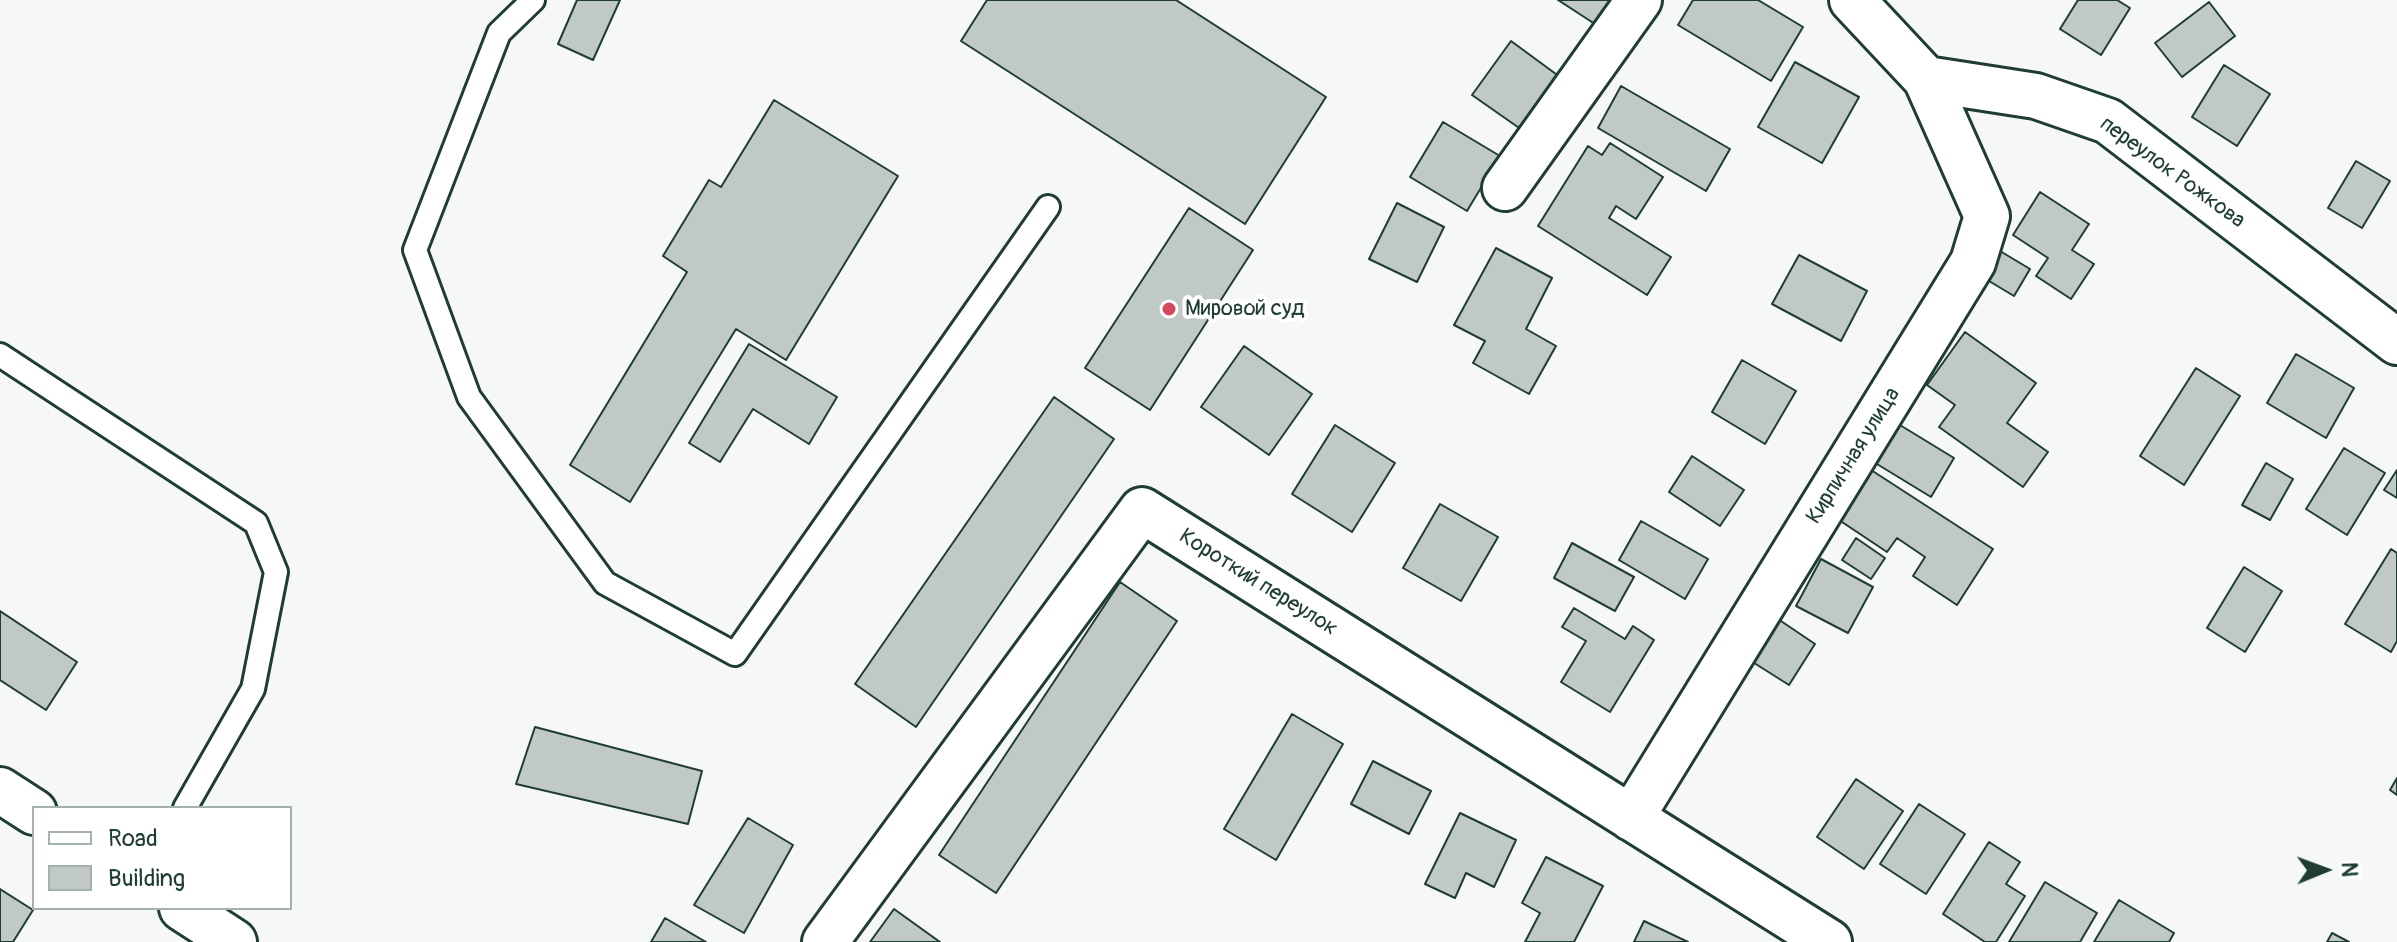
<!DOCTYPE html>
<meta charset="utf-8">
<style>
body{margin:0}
#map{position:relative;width:2397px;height:942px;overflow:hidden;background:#f6f7f7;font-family:Pangolin,sans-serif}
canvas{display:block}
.legend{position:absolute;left:32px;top:806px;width:260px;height:104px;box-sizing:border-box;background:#fff;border:2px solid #a5b1ae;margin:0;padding:10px 14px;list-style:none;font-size:24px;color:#1f3d34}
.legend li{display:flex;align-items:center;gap:16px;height:40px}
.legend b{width:40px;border:2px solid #a5b1ae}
.north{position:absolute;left:2285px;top:830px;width:80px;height:80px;-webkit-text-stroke:6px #fff;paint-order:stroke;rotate:89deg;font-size:22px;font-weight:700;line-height:32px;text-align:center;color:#1f3d34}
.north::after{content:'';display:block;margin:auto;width:28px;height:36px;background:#1f3d34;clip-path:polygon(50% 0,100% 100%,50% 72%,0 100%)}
</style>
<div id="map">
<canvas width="2397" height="942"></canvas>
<ul class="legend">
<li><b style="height:10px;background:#fff"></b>Road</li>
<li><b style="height:22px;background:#c0c9c6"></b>Building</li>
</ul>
<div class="north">N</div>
</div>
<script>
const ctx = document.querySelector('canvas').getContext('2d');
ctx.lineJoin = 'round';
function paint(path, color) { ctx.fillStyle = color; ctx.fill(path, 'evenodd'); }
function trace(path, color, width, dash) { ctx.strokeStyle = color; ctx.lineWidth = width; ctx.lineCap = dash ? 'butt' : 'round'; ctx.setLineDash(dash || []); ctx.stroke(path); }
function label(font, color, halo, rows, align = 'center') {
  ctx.font = font + ' Pangolin,sans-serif'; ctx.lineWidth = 8; ctx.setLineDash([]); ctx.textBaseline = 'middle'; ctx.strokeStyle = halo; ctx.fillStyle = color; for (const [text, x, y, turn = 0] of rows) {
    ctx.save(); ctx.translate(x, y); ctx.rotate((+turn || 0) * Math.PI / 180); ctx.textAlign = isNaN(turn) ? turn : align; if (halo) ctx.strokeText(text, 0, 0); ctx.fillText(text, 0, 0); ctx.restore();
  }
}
const building = new Path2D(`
 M577 0H620L593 60 558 44Z
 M987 0H1176L1326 97 1245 224 961 41Z
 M1558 0H1615L1598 26Z
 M1693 0H1758L1803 27 1771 81 1678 25Z
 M2078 0H2117L2130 8 2101 55 2060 29Z
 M2209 2 2235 36 2182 77 2155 43Z
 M1511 41 1560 77 1522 130 1472 95Z
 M1795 62 1859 97 1822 163 1758 127Z
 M2224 65 2270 94 2237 146 2192 117Z
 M1621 86 1730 149 1706 191 1598 128Z
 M774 100 898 176 786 360 736 329 630 502 570 465 687 272 663 256 709 180 721 187Z
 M1443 122 1500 156 1467 211 1410 177Z
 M1610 143 1663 177 1636 219 1616 206 1609 218 1671 257 1647 295 1538 226 1588 146 1602 155Z
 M2356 161 2390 181 2362 228 2328 208Z
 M2040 192 2089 224 2072 250 2094 264 2071 299 2036 276 2048 258 2013 235Z
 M1397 203 1444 227 1417 282 1369 259Z
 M1189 208 1253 250 1150 410 1085 368Z
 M1496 248 1552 278 1526 329 1556 346 1529 394 1473 363 1485 341 1454 325Z
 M2000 251 2030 269 2014 296 1984 278Z
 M1799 255 1867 291 1841 341 1772 304Z
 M1965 332 2036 383 2007 423 2048 452 2023 487 1939 427 1955 405 1927 385Z
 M749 344 837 397 809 444 753 409 720 462 689 443Z
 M1244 346 1312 394 1269 455 1201 407Z
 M2296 354 2354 388 2326 438 2267 403Z
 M1742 360 1796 391 1765 444 1712 412Z
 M2196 368 2240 396 2184 485 2140 456Z
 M1054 397 1114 439 916 727 855 684Z
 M1895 422 1954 458 1931 497 1872 461Z
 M1335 425 1395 463 1352 532 1292 494Z
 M2344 448 2385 473 2347 535 2306 509Z
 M1692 456 1744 490 1720 526 1669 492Z
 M2266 463 2293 479 2270 520 2242 505Z
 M1868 468 1993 549 1957 605 1913 576 1925 557 1897 538 1887 552 1836 518Z
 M2397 470V498L2384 490Z
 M1440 504 1498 537 1461 601 1403 568Z
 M1641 521 1708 559 1685 599 1619 560Z
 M1856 538 1885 558 1871 579 1842 560Z
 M1572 543 1634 577 1615 611 1554 578Z
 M2391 549 2397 553V641L2391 652 2345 624Z
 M1821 559 1873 587 1848 633 1796 606Z
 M2244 567 2282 591 2245 652 2207 628Z
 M1120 582 1177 621 996 893 939 855Z
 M1574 608 1625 639 1633 626 1654 640 1610 712 1561 682 1586 641 1562 627Z
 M0 611 77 662 46 710 0 680Z
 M1778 619 1815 644 1789 685 1751 661Z
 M1292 714 1343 744 1276 860 1224 829Z
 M535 727 702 771 688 824 516 784Z
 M1373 761 1431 791 1409 834 1351 804Z
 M2397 778V795L2390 790Z
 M1856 779 1903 811 1864 869 1817 837Z
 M1919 804 1965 834 1926 894 1880 864Z
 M1460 813 1516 840 1494 887 1466 873 1455 898 1425 884Z
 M748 818 793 845 744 933 694 905Z
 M1989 842 2020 862 2006 884 2025 896 1996 942H1985L1943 914Z
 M1546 857 1603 886 1574 942H1525L1540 913 1522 903Z
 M2045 882 2097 913 2080 942H2009Z
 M0 889 33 910 13 942H0Z
 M2119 900 2174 933 2169 942H2094Z
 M894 909 940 942H870Z
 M665 918 706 942H651Z
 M1644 921 1688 942H1634Z
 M2332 933 2349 942H2327Z`);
paint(building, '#c0c9c6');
trace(building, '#1f3d34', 2);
const service = new Path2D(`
 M533 0 499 33 415 250 469 397 605 583 735 654 1048 207
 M0 355 256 523 276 572 253 689 185 808`);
const minor = new Path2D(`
 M1852 0 1926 79 2036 96 2108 121 2397 342
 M1505 188 1639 0
 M0 790 34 812
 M1631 818 1973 262 1987 216 1926 79
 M182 908 234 942
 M825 942 1142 510 1829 942`);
trace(service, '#1f3d34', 28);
trace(minor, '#1f3d34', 50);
trace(service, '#fff', 22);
trace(minor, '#fff', 44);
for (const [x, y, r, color] of [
 [1169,309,8,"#d1495b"]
]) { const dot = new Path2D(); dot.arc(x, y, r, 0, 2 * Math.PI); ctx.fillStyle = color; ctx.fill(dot); trace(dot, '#fff', 3); }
label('22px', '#1f3d34', '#fff', [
 ["переулок Рожкова",2172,173,36],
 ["Кирпичная улица",1854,456,-58],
 ["Короткий переулок",1258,583,32]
]);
label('22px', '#1f3d34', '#fff', [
 ["Мировой суд",1185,309]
], 'left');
</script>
